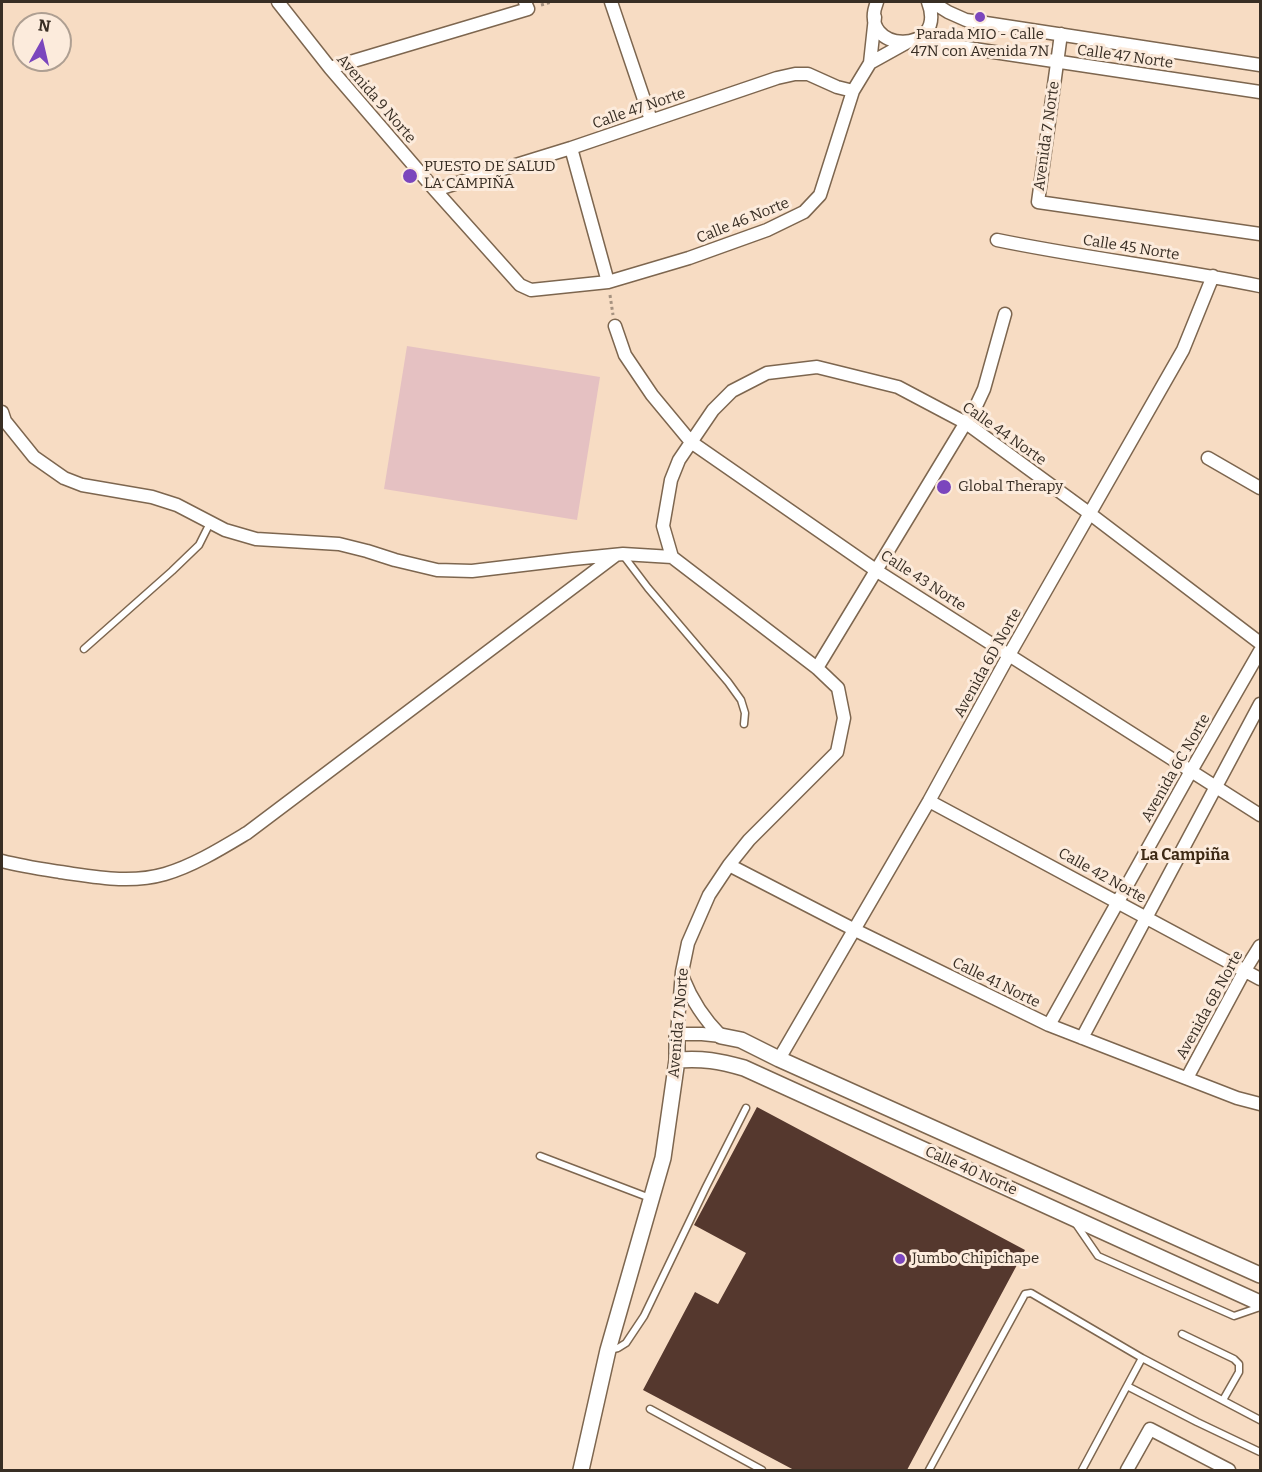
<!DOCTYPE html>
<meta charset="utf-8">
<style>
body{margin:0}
#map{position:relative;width:1262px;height:1472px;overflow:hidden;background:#f7dcc3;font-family:Bitter,serif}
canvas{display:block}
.frame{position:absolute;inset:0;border:3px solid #382e24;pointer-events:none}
.north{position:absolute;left:12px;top:12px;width:60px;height:60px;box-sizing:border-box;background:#fcebdc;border:2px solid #ae9f92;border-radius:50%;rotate:8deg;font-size:16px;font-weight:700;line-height:24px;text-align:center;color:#382e24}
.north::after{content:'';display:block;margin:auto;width:21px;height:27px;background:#7b46bd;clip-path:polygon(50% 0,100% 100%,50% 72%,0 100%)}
</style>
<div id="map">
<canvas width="1262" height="1472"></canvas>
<div class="frame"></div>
<div class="north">N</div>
</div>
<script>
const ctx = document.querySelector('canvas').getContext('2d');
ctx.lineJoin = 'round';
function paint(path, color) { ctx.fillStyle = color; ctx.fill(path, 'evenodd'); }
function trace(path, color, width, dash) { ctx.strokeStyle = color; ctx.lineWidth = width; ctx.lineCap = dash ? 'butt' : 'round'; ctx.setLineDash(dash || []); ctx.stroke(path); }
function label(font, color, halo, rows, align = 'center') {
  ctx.font = font + ' Bitter,serif'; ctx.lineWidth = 6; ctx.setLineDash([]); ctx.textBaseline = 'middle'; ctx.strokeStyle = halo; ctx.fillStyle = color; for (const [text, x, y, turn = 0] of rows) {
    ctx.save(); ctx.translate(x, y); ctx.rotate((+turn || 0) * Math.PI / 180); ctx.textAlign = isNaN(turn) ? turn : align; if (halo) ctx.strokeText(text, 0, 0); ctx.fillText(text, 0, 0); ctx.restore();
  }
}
paint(new Path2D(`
 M407 346 600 377 577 520 384 489Z`), '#e5c1c2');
paint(new Path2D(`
 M757 1107 1025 1250 907 1470H794L643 1390 695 1292 718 1304 746 1253 694 1225Z`), '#55382e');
const service = new Path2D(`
 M623 555 648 588 728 682 741 700 745 713 744 724
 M84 649 172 571 199 545 210 523
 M540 1156 650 1198
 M1076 1224 1098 1256 1234 1316 1260 1307
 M1182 1334 1234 1359 1239 1364V1372L1223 1400
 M609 1350 618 1348 626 1343 644 1316 706 1187 746 1108
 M1127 1386 1197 1422 1260 1452
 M650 1409 762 1470
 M929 1470 1025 1294 1031 1293 1142 1358 1260 1420
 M1082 1470 1142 1358`);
const minor = new Path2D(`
 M278 2 330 68 435 190 520 285 531 290 608 282 689 258 767 230 804 212 820 195 853 91 870 63 875 17
 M611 2 651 120
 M877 2C856 54 949 56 928 2
 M932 2 948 12 966 20 1260 65
 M1061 34 1038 202 1260 234
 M914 40 1260 92
 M870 63 906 43
 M330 68 528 9 525 2
 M571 148 608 282
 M435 190 571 148 777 78 795 74H808L837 87 853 91
 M997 240C1084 258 1173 268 1260 286
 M615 326 625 355 652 395 691 442 877 571 1260 815
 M2 412 5 421 34 457 64 478 82 485 152 497 177 505 225 530 256 539 339 544 367 551 395 560 437 570 472 571 573 559 623 554 672 557
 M1208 458 1260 488
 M672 557 663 526 671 480 679 460 713 410 732 391 767 373 817 367 898 387 966 423 1089 513 1260 643
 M672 557 817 668 838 688 844 718 837 752 749 840 729 865 709 895 688 943 682 972 677 1034H702L721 1036
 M817 668 977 404 984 389 1005 314
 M929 801 1260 979
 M2 861C21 866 41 869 60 872 96 877 130 884 165 874 193 866 222 848 247 833L616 555
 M729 865 855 930 1049 1025 1237 1098 1260 1104
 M683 978C692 1001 704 1019 721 1036
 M1049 1025 1191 771 1260 651
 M1082 1038 1260 704
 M779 1059 929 801 1009 655 1183 350 1213 276
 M1187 1078 1245 970 1260 946
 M1127 1470 1150 1429 1229 1470`);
const tertiary = new Path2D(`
 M721 1036 741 1040 779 1059 1260 1275
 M677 1060C703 1058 719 1061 744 1068L1260 1303
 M581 1470 608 1350 663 1158 677 1060V1034`);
trace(service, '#7d664f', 9);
trace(minor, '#7d664f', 15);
trace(tertiary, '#7d664f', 18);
trace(new Path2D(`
 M541 5 552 2
 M610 295 613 315`), '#a69280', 3, [3, 3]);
trace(service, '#fff', 6);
trace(minor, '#fff', 12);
trace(tertiary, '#fff', 15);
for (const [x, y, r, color] of [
 [980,17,6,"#7b46bd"],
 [410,176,8,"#7b46bd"],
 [944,487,8,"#7b46bd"],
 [900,1259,6,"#7b46bd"]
]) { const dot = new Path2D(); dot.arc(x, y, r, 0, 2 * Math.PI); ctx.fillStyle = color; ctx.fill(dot); trace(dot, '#fcebdc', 2); }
label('15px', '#382e24', '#fcebdc', [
 ["Parada MIO - Calle",980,35,"center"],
 ["47N con Avenida 7N",980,52,"center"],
 ["PUESTO DE SALUD",424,167],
 ["LA CAMPIÑA",424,184],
 ["Global Therapy",958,487],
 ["Jumbo Chipichape",912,1259]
], 'left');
label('15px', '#382e24', '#fcebdc', [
 ["Calle 47 Norte",1125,57,8],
 ["Avenida 9 Norte",376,99,49],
 ["Calle 47 Norte",639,109,-19],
 ["Avenida 7 Norte",1047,136,-82],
 ["Calle 46 Norte",743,221,-22],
 ["Calle 45 Norte",1131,248,9],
 ["Calle 44 Norte",1004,434,35],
 ["Calle 43 Norte",923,581,33],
 ["Avenida 6D Norte",988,663,-61],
 ["Avenida 6C Norte",1176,768,-60],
 ["Calle 42 Norte",1102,876,29],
 ["Calle 41 Norte",996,983,26],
 ["Avenida 6B Norte",1210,1005,-61],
 ["Avenida 7 Norte",679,1023,-85],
 ["Calle 40 Norte",971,1171,24]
]);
label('bold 16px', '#3e2a15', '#fcebdc', [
 ["La Campiña",1185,856]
]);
</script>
